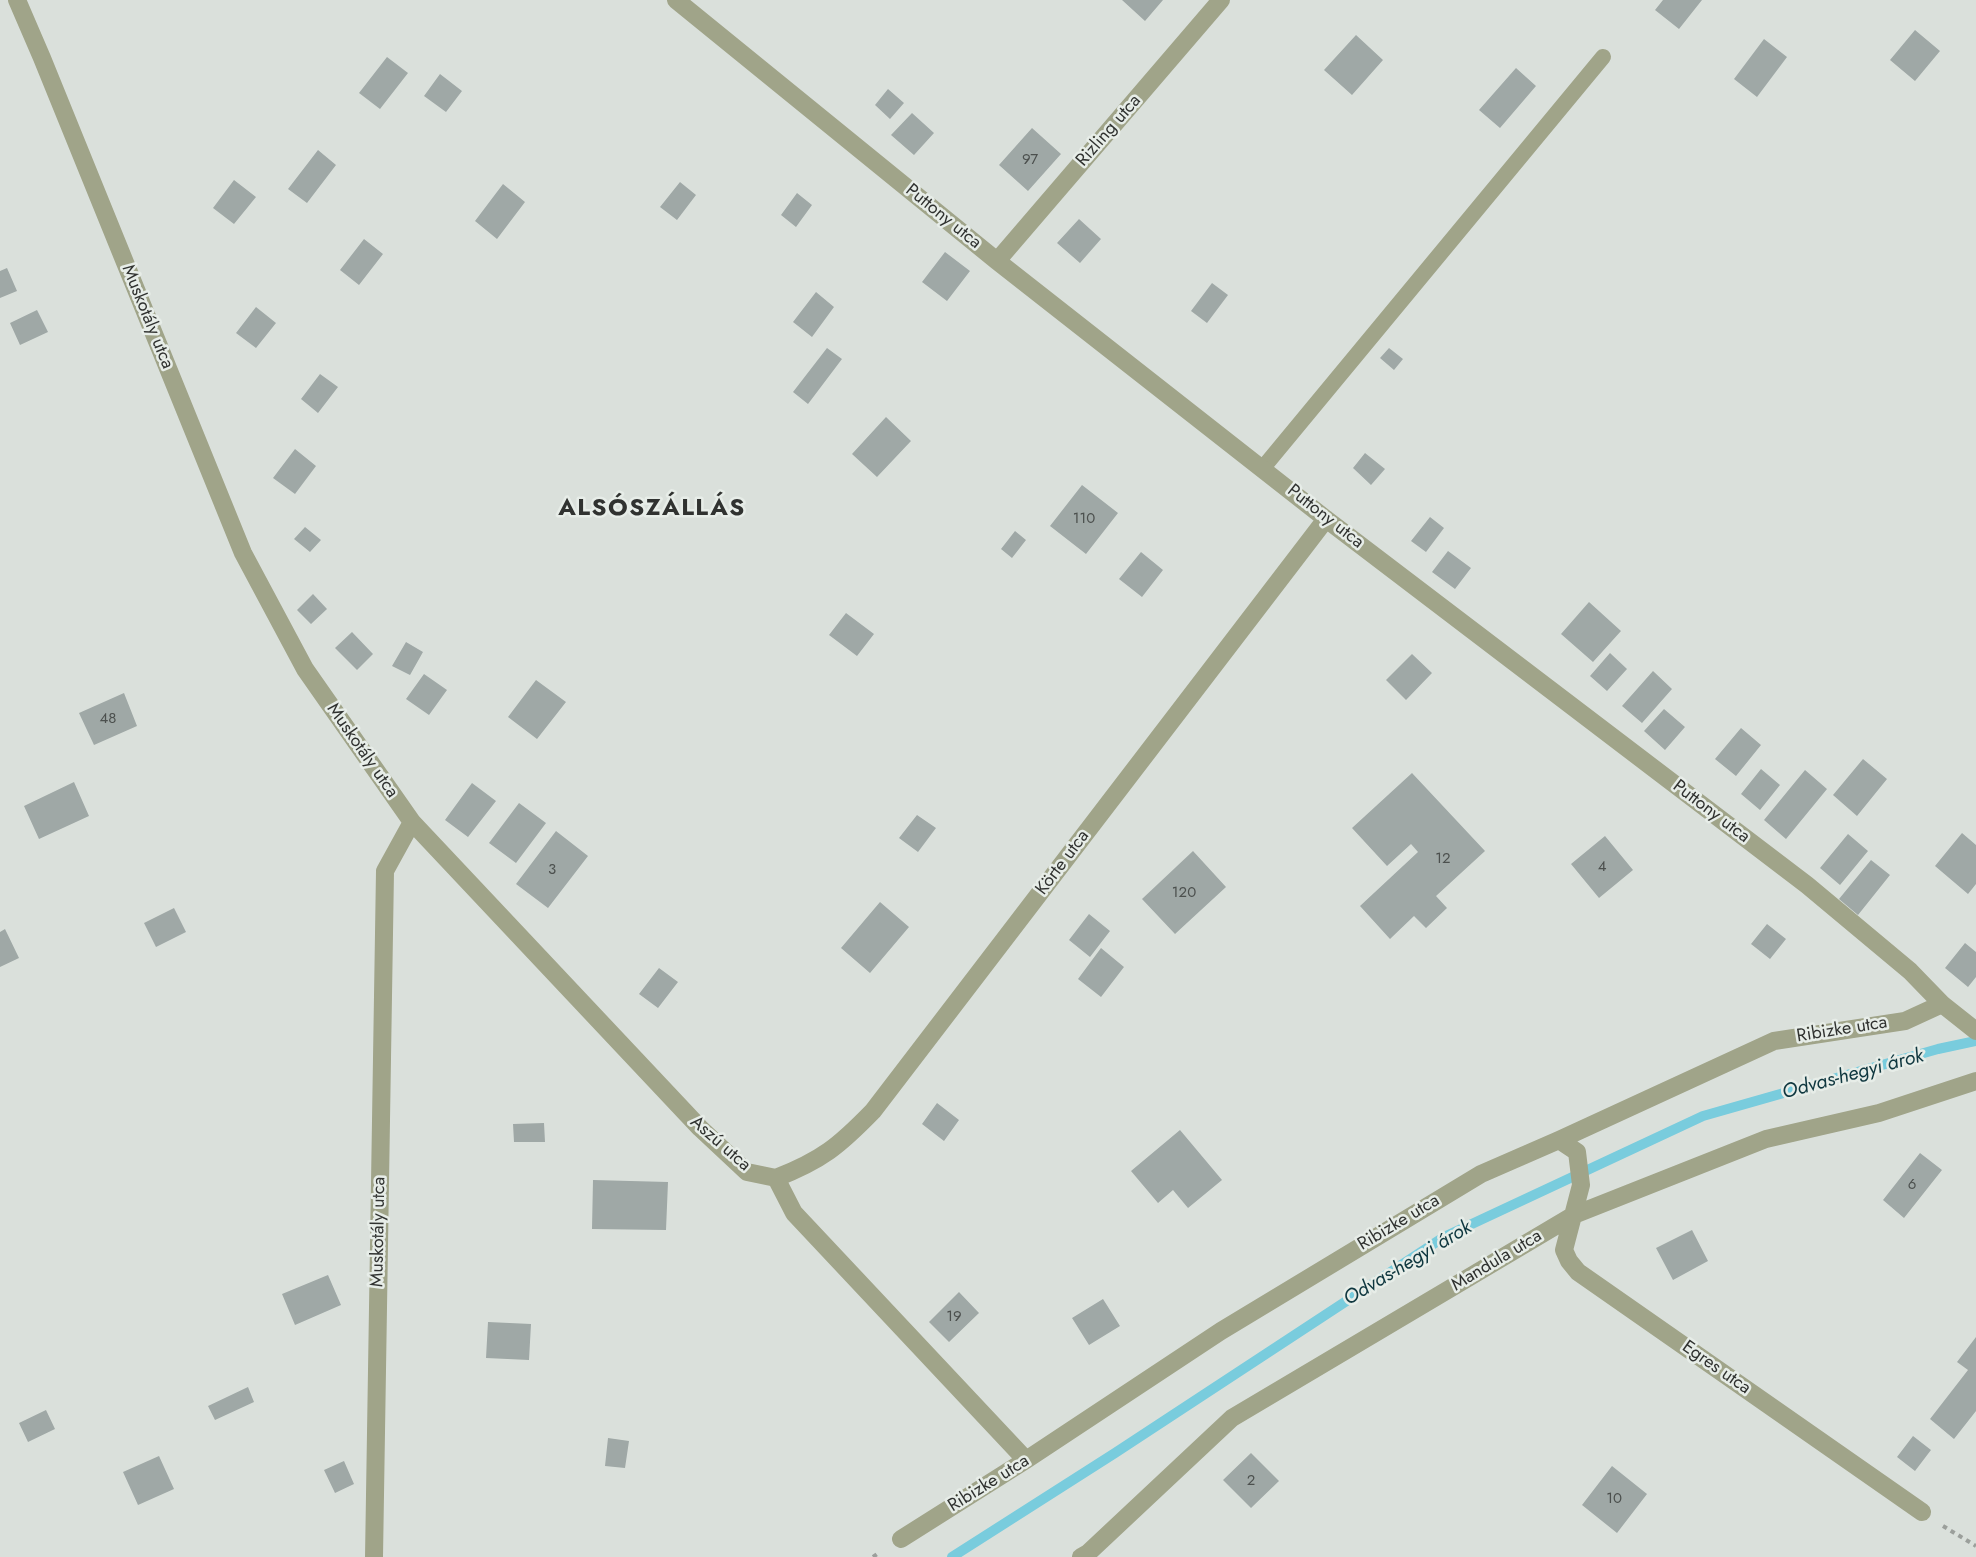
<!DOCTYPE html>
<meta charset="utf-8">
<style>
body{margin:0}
canvas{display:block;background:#dae0db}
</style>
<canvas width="1976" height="1557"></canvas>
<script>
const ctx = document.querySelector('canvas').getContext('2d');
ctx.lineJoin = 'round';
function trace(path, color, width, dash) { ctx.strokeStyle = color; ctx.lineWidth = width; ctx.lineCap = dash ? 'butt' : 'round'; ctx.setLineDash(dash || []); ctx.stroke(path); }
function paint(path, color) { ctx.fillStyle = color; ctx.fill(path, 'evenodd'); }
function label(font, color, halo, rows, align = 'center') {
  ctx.font = font + ' Jost,sans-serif'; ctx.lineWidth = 5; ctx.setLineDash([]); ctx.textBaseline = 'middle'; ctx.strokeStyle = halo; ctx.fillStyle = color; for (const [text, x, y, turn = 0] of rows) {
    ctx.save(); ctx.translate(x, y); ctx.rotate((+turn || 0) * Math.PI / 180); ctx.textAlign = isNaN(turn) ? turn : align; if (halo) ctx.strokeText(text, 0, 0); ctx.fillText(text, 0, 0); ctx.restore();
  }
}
trace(new Path2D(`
 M952 1557 1115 1453 1444 1237 1703 1116 1938 1049 1976 1041`), '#79ccdd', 10);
paint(new Path2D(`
 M1122 0H1163L1145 21Z
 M1663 0H1702L1679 29 1655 10Z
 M1915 30 1940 51 1915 81 1890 60Z
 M1356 35 1383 60 1352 95 1324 70Z
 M1764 39 1787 57 1757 97 1734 79Z
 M387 57 408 73 380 109 359 93Z
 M1516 68 1536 86 1500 128 1479 110Z
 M440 74 462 91 446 112 424 96Z
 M888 89 904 103 890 119 875 105Z
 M912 113 934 133 914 155 891 135Z
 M1032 128 1061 154 1028 191 999 165Z
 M318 150 336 165 307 203 288 189Z
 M234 180 256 197 234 224 213 208Z
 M680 182 696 195 677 220 660 207Z
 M503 184 525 202 497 239 475 221Z
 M797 193 812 205 796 227 781 215Z
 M1079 219 1101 239 1080 263 1057 243Z
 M364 239 383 254 359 285 340 270Z
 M945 252 970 271 947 301 922 282Z
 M7 268 17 291 0 298V271Z
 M1212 283 1228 295 1207 323 1191 311Z
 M816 292 834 307 812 337 793 322Z
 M256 307 276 323 256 348 236 333Z
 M37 310 48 332 20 345 10 323Z
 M827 348 842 359 808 404 793 392Z
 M1389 348 1403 359 1394 370 1380 358Z
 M320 374 338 387 318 413 301 399Z
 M886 417 911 441 877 477 852 454Z
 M295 449 316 466 295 494 273 478Z
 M1365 453 1385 469 1371 485 1353 468Z
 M1082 485 1118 513 1086 554 1050 526Z
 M1430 517 1444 528 1426 552 1411 541Z
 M305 527 321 540 310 552 294 539Z
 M1015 531 1026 540 1012 558 1001 549Z
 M1448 551 1471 568 1455 589 1432 572Z
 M1141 552 1163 570 1142 597 1119 579Z
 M313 594 327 609 311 624 297 610Z
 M1589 602 1621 631 1593 662 1561 634Z
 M846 613 874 634 857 656 829 635Z
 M352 632 373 654 357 670 335 648Z
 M406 642 423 652 410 675 392 666Z
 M1610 653 1627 669 1607 691 1590 676Z
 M1412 654 1432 673 1406 700 1386 680Z
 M1653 671 1672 689 1642 723 1622 706Z
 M424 674 447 690 429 715 406 699Z
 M536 680 566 702 537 739 508 717Z
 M124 693 137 726 94 745 79 713Z
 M1664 709 1685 727 1665 750 1644 731Z
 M1741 728 1761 745 1736 776 1715 759Z
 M1863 759 1887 779 1857 816 1833 795Z
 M1761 769 1780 785 1760 810 1741 794Z
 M1805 770 1827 789 1786 839 1764 820Z
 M1412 773 1485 851 1436 896 1447 908 1426 928 1414 916 1390 939 1360 906 1418 852 1411 844 1387 866 1352 828Z
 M74 782 89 816 39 839 24 806Z
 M472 783 496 801 468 837 445 820Z
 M519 803 546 823 516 863 489 843Z
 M917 815 936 828 918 852 899 838Z
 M556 831 588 856 548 908 516 884Z
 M1962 833 1976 845V884L1968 894 1935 866Z
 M1848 834 1868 851 1840 885 1820 868Z
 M1605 836 1633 870 1599 898 1571 864Z
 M1193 851 1226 887 1175 934 1142 899Z
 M1871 860 1890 875 1858 915 1839 899Z
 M880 902 909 927 870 973 841 948Z
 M174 908 186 932 156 947 144 923Z
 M1089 914 1110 931 1090 957 1069 940Z
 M1767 924 1786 939 1770 959 1751 944Z
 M5 929 19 958 0 967V932Z
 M1965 943 1976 952V977L1968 987 1945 968Z
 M1101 948 1124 967 1101 997 1078 979Z
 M659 968 678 982 658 1008 639 994Z
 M937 1103 959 1120 944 1141 922 1124Z
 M544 1123 545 1142H514L513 1124Z
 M1180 1130 1222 1180 1188 1208 1173 1190 1158 1203 1131 1171Z
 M1920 1153 1942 1170 1904 1218 1883 1200Z
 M593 1180 668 1182 666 1230 592 1229Z
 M1692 1230 1708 1261 1673 1280 1656 1248Z
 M328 1275 341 1305 295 1325 282 1294Z
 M959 1292 979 1313 949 1342 929 1322Z
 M1103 1299 1120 1326 1089 1345 1072 1318Z
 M488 1322 531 1324 529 1360 486 1358Z
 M1976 1337V1411L1954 1439 1930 1419 1968 1370 1957 1362Z
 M248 1387 254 1402 215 1420 208 1406Z
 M46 1410 55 1429 28 1442 19 1423Z
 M1913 1436 1931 1450 1915 1471 1897 1457Z
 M608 1438 629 1441 625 1468 605 1466Z
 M1251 1453 1279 1481 1251 1508 1223 1480Z
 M159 1456 174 1489 138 1505 123 1472Z
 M344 1461 354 1484 335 1493 324 1470Z
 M1612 1466 1647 1494 1617 1533 1582 1505Z`), '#9fa8a6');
trace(new Path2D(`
 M1943 1526 1976 1546
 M873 1557 880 1552`), '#9b9f9b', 4, [4.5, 4.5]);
trace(new Path2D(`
 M1262 469 1603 57`), '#a0a489', 16);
trace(new Path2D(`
 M17 0 42 58 243 553 305 669 412 822 700 1128 747 1172 776 1178
 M676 0 997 261 1326 519 1807 885 1910 971 1942 1004 1976 1031
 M997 261 1221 0
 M1559 1140 1577 1152 1581 1185 1564 1250 1569 1261 1578 1272 1922 1512
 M776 1178C822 1160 839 1146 873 1111L1326 519
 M776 1178 794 1213 1026 1460
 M901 1539 1026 1460 1221 1331 1481 1174 1559 1140 1774 1041 1905 1021 1942 1004
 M374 1557 385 871 412 822
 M1081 1557 1088 1553 1232 1418 1574 1215 1766 1139 1879 1113 1976 1081`), '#a0a489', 18);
label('15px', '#4c504e', null, [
 ["97",1030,160],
 ["110",1084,519],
 ["48",108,719],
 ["12",1443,859],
 ["4",1602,867],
 ["3",552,870],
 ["120",1184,893],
 ["6",1912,1185],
 ["19",954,1317],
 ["2",1251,1481],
 ["10",1614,1499]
]);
label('18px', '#303230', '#e7ede8', [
 ["Rizling utca",1109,131,-49],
 ["Puttony utca",943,217,39],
 ["Muskotály utca",147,317,68],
 ["Puttony utca",1325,517,38],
 ["Muskotály utca",362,751,55],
 ["Puttony utca",1711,812,37],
 ["Körte utca",1063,863,-53],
 ["Ribizke utca",1842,1030,-9],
 ["Aszú utca",720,1144,41],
 ["Ribizke utca",1399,1223,-31],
 ["Muskotály utca",379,1232,-89],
 ["Mandula utca",1497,1261,-31],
 ["Egres utca",1716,1368,35],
 ["Ribizke utca",989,1484,-32]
]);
label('italic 20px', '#0f373f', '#e7ede8', [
 ["Odvas-hegyi árok",1853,1075,-15],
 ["Odvas-hegyi árok",1408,1264,-31]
]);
ctx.letterSpacing = '1.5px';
label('bold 24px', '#303230', '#e7ede8', [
 ["ALSÓSZÁLLÁS",652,509]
]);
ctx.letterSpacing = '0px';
</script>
